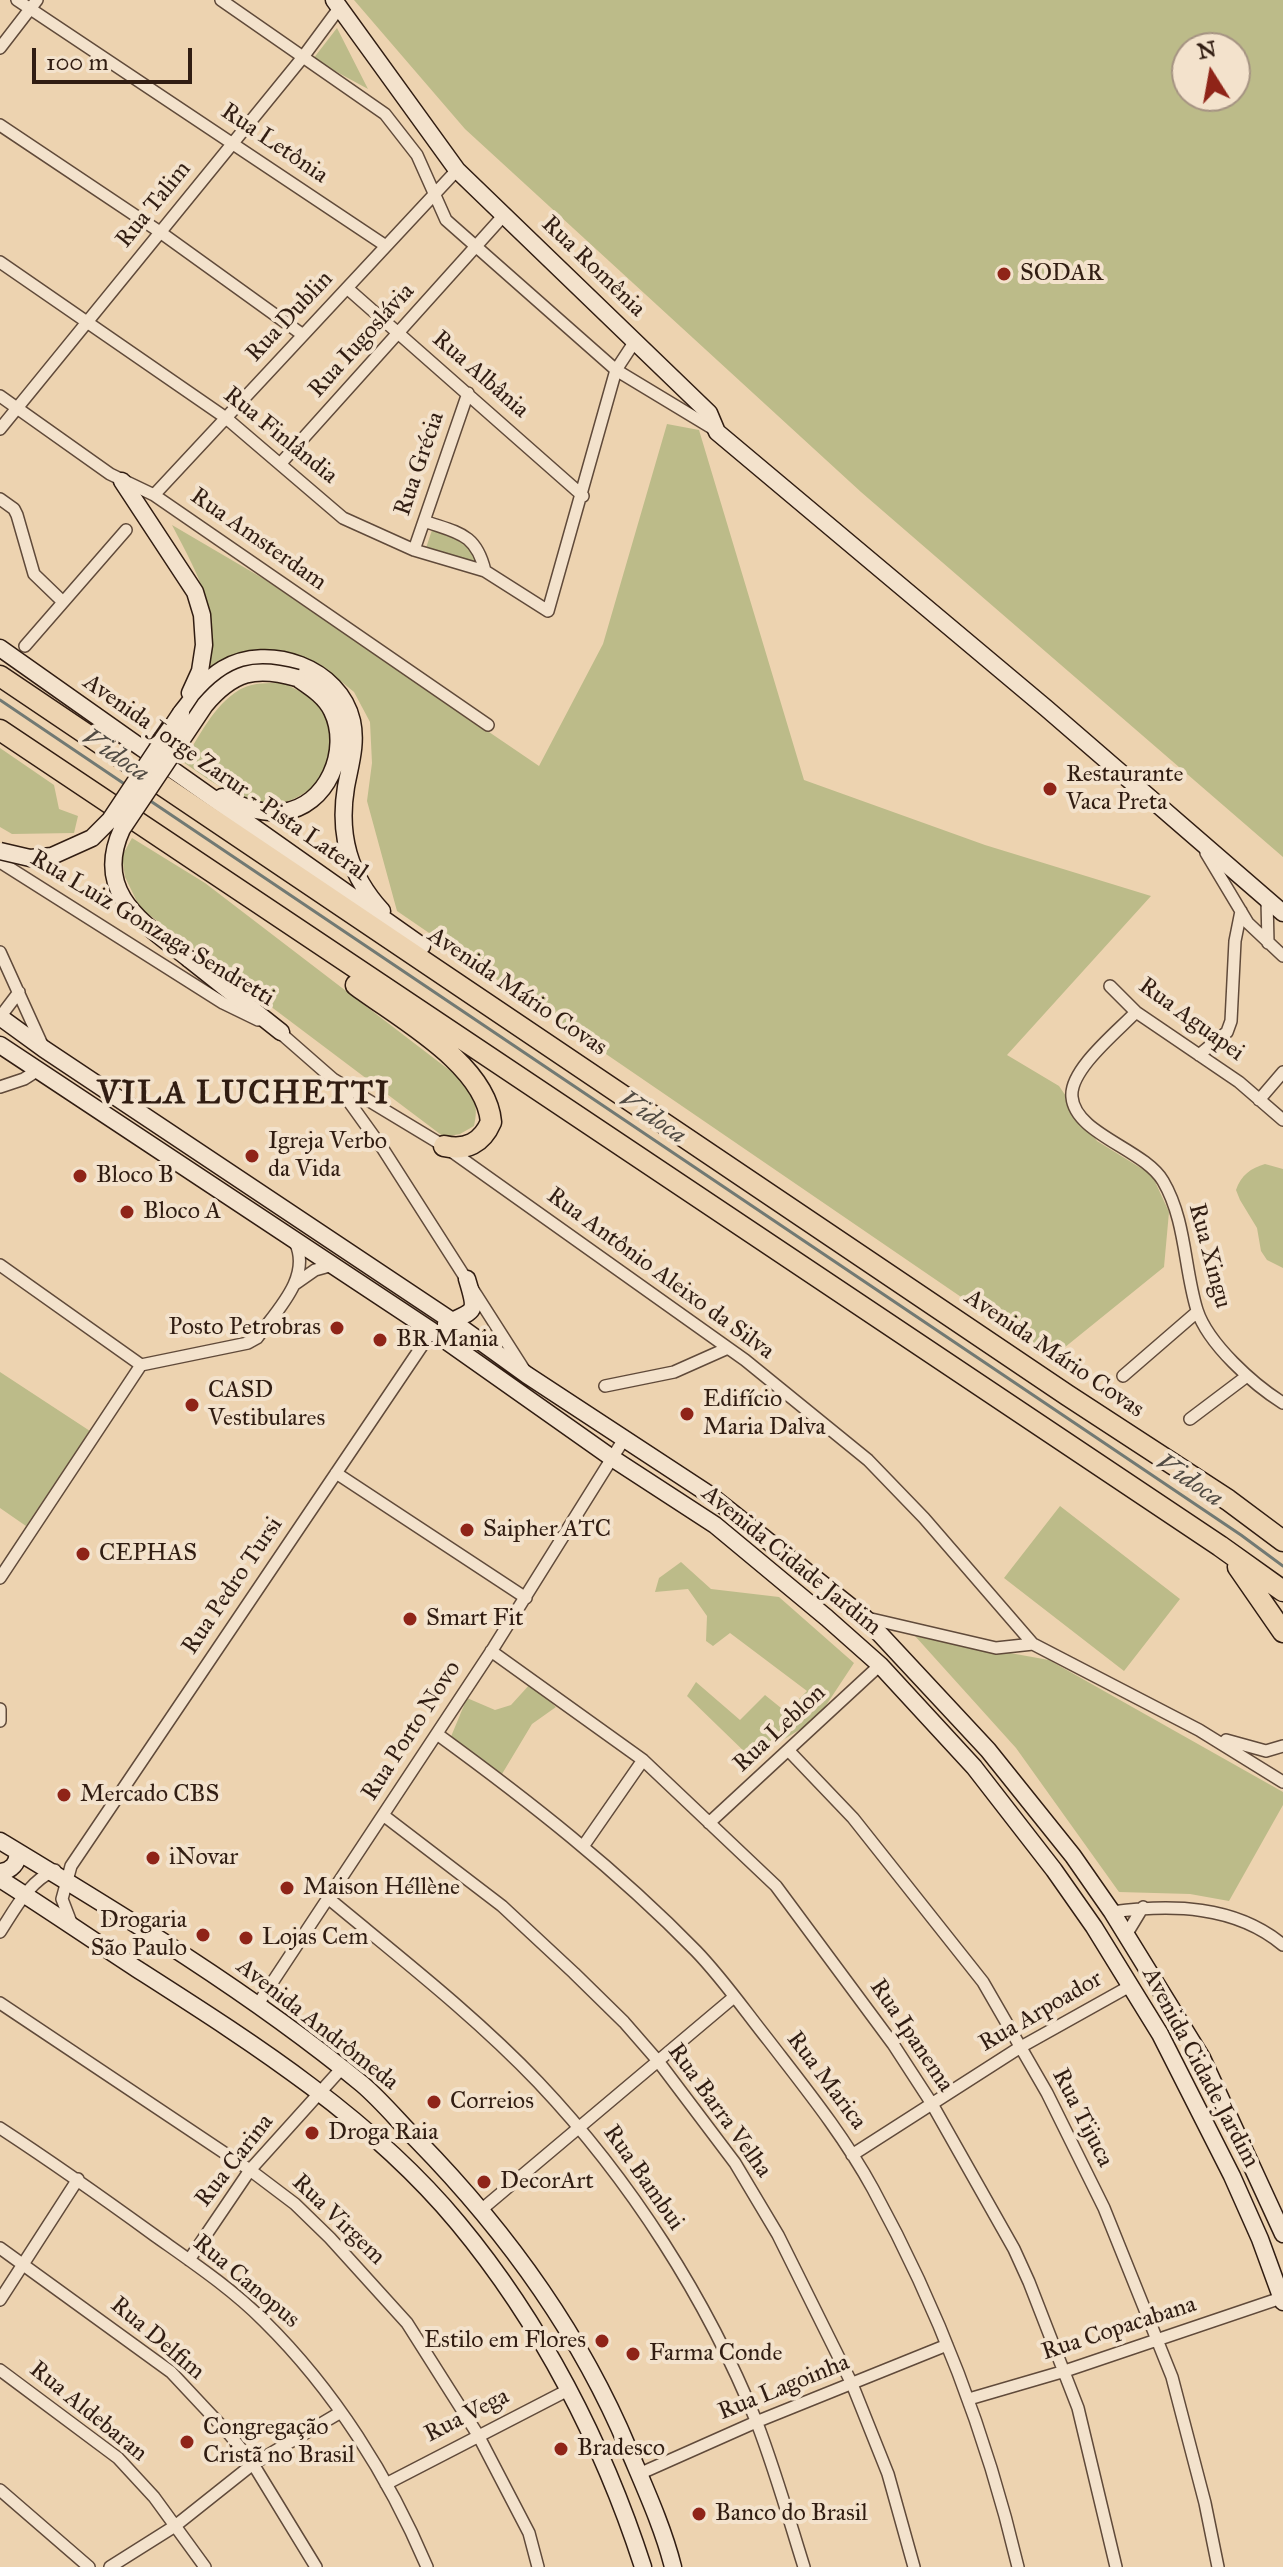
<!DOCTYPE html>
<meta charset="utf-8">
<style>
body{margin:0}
#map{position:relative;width:1283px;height:2567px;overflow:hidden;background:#edd3b0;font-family:"IM FELL Great Primer",serif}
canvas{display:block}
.north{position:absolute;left:1171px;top:32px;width:80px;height:80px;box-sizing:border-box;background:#f3e2cc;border:2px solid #a59382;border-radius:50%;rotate:349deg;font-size:22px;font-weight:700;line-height:32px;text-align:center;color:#311d12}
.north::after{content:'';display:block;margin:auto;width:28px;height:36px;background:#8f2418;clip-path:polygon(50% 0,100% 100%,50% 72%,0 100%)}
.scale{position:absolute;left:32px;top:48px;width:160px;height:36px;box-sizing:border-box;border:4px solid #311d12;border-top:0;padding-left:10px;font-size:24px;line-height:28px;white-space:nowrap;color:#311d12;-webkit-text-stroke:6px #f3e2cc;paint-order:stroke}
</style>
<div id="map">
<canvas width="1283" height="2567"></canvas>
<div class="north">N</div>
<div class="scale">100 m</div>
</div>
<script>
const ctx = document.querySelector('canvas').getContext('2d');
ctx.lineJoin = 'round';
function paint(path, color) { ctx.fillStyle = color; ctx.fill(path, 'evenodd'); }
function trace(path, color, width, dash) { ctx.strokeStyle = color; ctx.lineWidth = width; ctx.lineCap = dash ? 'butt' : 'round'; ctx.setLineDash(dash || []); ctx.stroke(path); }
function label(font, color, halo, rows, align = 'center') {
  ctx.font = font + ' "IM FELL Great Primer",serif'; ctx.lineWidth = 8; ctx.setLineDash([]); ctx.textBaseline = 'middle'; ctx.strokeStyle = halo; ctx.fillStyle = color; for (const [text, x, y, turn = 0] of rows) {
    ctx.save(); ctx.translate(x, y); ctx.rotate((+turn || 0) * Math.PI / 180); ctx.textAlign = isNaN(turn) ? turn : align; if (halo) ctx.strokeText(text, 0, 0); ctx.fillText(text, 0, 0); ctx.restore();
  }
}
paint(new Path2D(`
 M354 0H1283V857L861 492 465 129ZM1235 48V96H1187V48Z
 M337 28 368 89 313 59Z
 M667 424 699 430 804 780 985 845 1151 896 1007 1055 1059 1086 1097 1141 1152 1175 1169 1212 1164 1267 1054 1356 1002 1325 397 911 367 801 372 763 370 722 354 692 321 665 282 650 241 655 210 670C216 604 201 581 172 525L264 579 539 766 603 644Z
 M432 530 468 544 477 562 426 548Z
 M284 683C298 691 315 697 323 712 333 728 335 754 326 771 315 790 286 808 264 804 234 799 208 779 183 762 199 737 213 706 239 690 252 682 270 683 284 683Z
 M0 748 54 785 59 809 78 816 74 833 12 834 0 827Z
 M132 838 205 883 461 1079C474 1094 479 1106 474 1126L460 1134 444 1137 140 908 125 877 122 856Z
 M1265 1164 1283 1169V1268L1267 1260 1261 1251 1257 1228 1240 1200 1236 1190C1241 1175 1251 1168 1265 1164Z
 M0 1372 90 1431 26 1526 0 1508Z
 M1060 1506 1180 1599 1124 1671 1004 1578Z
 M681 1562 711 1589 779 1597 854 1663 817 1719 752 1759 687 1696 696 1682 740 1720 765 1695 786 1712 807 1691 730 1633 713 1646 706 1641 707 1616 688 1589 655 1592 659 1578Z
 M915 1636 1049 1660 1283 1792V1805L1229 1901 1190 1894 1119 1892 1016 1748Z
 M531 1683 556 1707 532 1724 502 1774 450 1739 467 1698 495 1710 511 1705Z`), '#bcbb89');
trace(new Path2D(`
 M0 700 126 785
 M149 800 1241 1535 1283 1566`), '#717973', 3);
const street = new Path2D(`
 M17 0 386 246
 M221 0 385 114 417 155 446 220 616 370 717 431
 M0 48 37 0
 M0 125 160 232 303 335
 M0 262 226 418 343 518 414 550 485 571 548 611 616 370 635 341
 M347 288 583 496
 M0 396 110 474 154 495 488 725
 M0 429 303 57 340 7
 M281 463 504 215
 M154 495 457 170
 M0 499 14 509 17 515 34 574 62 601
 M424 521C458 533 476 533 485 571
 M414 550 468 393
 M25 646 126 530
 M1206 853 1248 923 1283 956
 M0 862 223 1003 258 1020
 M1267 900 1268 943
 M0 952 44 1049
 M1110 986 1136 1012 1239 1082 1283 1120
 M1136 1012C1118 1031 1069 1070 1072 1097 1075 1134 1144 1149 1163 1181 1186 1220 1184 1268 1197 1310 1208 1344 1254 1385 1283 1403
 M0 1017 19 992
 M277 1030 333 1079 444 1146 745 1360 868 1460 924 1518 1033 1644
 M1199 1055 1227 1032 1231 1021 1235 941 1241 911
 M337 1085 383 1149 523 1368
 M0 1087 24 1079 38 1070
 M1259 1100 1283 1072
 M0 1265 141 1365
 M295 1284 315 1270 333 1265
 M1123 1376 1197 1312
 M605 1386 674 1372 728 1348
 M1190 1419 1247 1376
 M336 1473 526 1598
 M0 1578 141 1365 248 1343 257 1338C277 1310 312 1277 295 1242
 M867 1618 996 1648 1033 1644 1199 1730 1283 1782
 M491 1651 643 1760 776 1886 893 2044 932 2104 1014 2249 1029 2282 1078 2408 1116 2567
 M0 1709V1721
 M437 1734C529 1801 617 1870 696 1951 723 1979 745 2011 769 2041 806 2089 844 2136 873 2189 938 2308 987 2436 1018 2567
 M1226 1740 1266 1751 1283 1746
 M789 1751 853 1818 983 1982 1047 2093 1104 2208 1172 2377 1205 2503 1218 2567
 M383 1815 502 1906 574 1973 624 2022 658 2061 735 2163 778 2235 852 2384 888 2474 914 2567
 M709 1823 880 1665
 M584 1845 643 1760
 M328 1898C399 1957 474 2015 538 2082 630 2179 707 2299 757 2423 775 2470 789 2519 804 2567
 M1112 1912C1171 1904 1235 1905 1283 1945
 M72 1925 62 1899 71 1866 432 1331
 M0 1932C15 1909 29 1881 55 1870
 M1126 1935 1143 1907
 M0 2003 250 2170 295 2204 330 2238 407 2323 478 2435 529 2533 538 2567
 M258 2004 494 1647 624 1439
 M0 2128C52 2162 103 2198 154 2235 192 2262 231 2288 264 2321 334 2390 389 2477 427 2567
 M852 2155 1019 2048 1130 1986
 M481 2210 734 1997
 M0 2248 171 2372 230 2435 253 2464 316 2567
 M189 2260 250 2170 342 2068
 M0 2300 78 2179
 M0 2370 118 2458 154 2497 205 2567
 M969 2399 1065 2371 1281 2298
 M639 2474 756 2422 947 2345
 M386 2484 570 2389
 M0 2490 89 2567
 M110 2567 175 2526 253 2464 341 2412`);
const secondary = new Path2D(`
 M334 0 457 170 709 413 717 432 1046 708 1283 913
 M122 481 195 592 202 615 204 645 200 671 190 693
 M0 648 422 946
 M181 713C194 697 205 680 223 669 269 642 340 668 352 721 357 744 350 765 346 787 338 835 349 875 382 911
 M222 797C241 806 260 814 282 812 327 807 351 750 332 711 325 696 310 687 297 678
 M189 959 281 1032
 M0 1017 44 1049 452 1321 527 1375 710 1495 865 1618 988 1750 1073 1856 1112 1912 1202 2058 1283 2234
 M0 1045 432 1331 612 1458 715 1525 827 1618 880 1665 974 1767 1054 1870 1094 1927 1160 2034 1232 2176 1260 2239 1283 2302
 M446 1324C475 1309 478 1315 467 1279
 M0 1841C124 1916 250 1992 362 2084 382 2101 399 2122 417 2140 506 2231 579 2331 628 2448 644 2486 663 2527 673 2567
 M0 1872C11 1871 19 1863 17 1852
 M0 1879C46 1908 91 1939 137 1969 251 2042 370 2117 458 2223 541 2323 603 2443 643 2567`);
const highway = new Path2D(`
 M0 676 1067 1395 1228 1500 1283 1541
 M0 730 1220 1546 1283 1591
 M356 985C400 1018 486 1064 491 1122 482 1143 466 1151 444 1146
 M1238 1567 1283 1632`);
trace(street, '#604a3a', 14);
trace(secondary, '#311d12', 19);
trace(highway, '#311d12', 23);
trace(street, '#f3e2cc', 11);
trace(secondary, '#f3e2cc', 16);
trace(highway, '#edd3b0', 20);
const secondaryBridge = new Path2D(`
 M0 851 30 858 52 856 92 838 110 820 181 713
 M189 959C145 924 92 894 122 829L205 705C233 672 255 666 297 678`);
trace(secondaryBridge, '#311d12', 19, []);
trace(secondaryBridge, '#f3e2cc', 16);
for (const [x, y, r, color] of [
 [1004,274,8,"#8f2418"],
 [1050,789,8,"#8f2418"],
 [252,1156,8,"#8f2418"],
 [80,1176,8,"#8f2418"],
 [127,1212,8,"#8f2418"],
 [337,1328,8,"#8f2418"],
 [380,1340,8,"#8f2418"],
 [192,1405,8,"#8f2418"],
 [687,1414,8,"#8f2418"],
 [467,1530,8,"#8f2418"],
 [83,1554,8,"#8f2418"],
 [410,1619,8,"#8f2418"],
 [64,1795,8,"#8f2418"],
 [153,1858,8,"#8f2418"],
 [287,1888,8,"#8f2418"],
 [203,1935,8,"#8f2418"],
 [246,1938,8,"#8f2418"],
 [434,2102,8,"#8f2418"],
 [312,2133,8,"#8f2418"],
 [484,2182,8,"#8f2418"],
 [602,2341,8,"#8f2418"],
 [633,2354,8,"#8f2418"],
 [187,2442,8,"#8f2418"],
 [561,2449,8,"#8f2418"],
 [699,2514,8,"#8f2418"]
]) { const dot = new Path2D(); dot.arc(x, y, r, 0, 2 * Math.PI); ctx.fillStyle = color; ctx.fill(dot); trace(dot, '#f3e2cc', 3); }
label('24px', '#311d12', '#f3e2cc', [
 ["Rua Letônia",274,144,34],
 ["Rua Talim",154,205,-51],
 ["Rua Romênia",593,267,44],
 ["Rua Dublin",290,317,-47],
 ["Rua Iugoslávia",362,341,-48],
 ["Rua Albânia",480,375,41],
 ["Rua Finlândia",280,436,39],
 ["Rua Grécia",420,464,-71],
 ["Rua Amsterdam",258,540,35],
 ["Avenida Jorge Zarur - Pista Lateral",225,778,35],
 ["Rua Luiz Gonzaga Sendretti",152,929,31],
 ["Avenida Mário Covas",517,992,34],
 ["Rua Aguapei",1191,1020,36],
 ["Rua Xingu",1209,1256,75],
 ["Rua Antônio Aleixo da Silva",660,1274,36],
 ["Avenida Mário Covas",1054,1354,34],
 ["Avenida Cidade Jardim",791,1561,39],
 ["Rua Pedro Tursi",233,1586,-56],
 ["Rua Leblon",780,1729,-43],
 ["Rua Porto Novo",412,1731,-57],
 ["Rua Arpoador",1041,2012,-30],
 ["Avenida Andrômeda",317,2025,38],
 ["Rua Ipanema",911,2036,56],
 ["Avenida Cidade Jardim",1200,2068,62],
 ["Rua Marica",826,2081,53],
 ["Rua Barra Velha",719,2111,54],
 ["Rua Tijuca",1082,2118,63],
 ["Rua Carina",235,2161,-52],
 ["Rua Bambui",643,2178,55],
 ["Rua Virgem",338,2220,44],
 ["Rua Canopus",246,2282,40],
 ["Rua Copacabana",1119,2329,-18],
 ["Rua Delfim",157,2339,40],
 ["Rua Lagoinha",784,2388,-22],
 ["Rua Aldebaran",88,2412,39],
 ["Rua Vega",467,2416,-27]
]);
label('24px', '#311d12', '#f3e2cc', [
 ["SODAR",1020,274],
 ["Restaurante",1066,775],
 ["Vaca Preta",1066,803],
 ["Igreja Verbo",268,1142],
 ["da Vida",268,1170],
 ["Bloco B",96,1176],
 ["Bloco A",143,1212],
 ["Posto Petrobras",321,1328,"right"],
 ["BR Mania",396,1340],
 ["CASD",208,1391],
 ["Vestibulares",208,1419],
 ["Edifício",703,1400],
 ["Maria Dalva",703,1428],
 ["Saipher ATC",483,1530],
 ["CEPHAS",99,1554],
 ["Smart Fit",426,1619],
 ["Mercado CBS",80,1795],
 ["iNovar",169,1858],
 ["Maison Héllène",303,1888],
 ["Drogaria",187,1921,"right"],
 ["São Paulo",187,1949,"right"],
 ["Lojas Cem",262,1938],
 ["Correios",450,2102],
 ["Droga Raia",328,2133],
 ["DecorArt",500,2182],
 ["Estilo em Flores",586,2341,"right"],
 ["Farma Conde",649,2354],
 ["Congregação",203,2428],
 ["Cristã no Brasil",203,2456],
 ["Bradesco",577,2449],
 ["Banco do Brasil",715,2514]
], 'left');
label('italic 26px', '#514b43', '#f3e2cc', [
 ["Vidoca",115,756,34],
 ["Vidoca",652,1118,34],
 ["Vidoca",1189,1481,34]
]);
ctx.letterSpacing = '2px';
label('bold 32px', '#311d12', '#f3e2cc', [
 ["VILA LUCHETTI",244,1095]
]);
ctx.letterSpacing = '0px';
</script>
